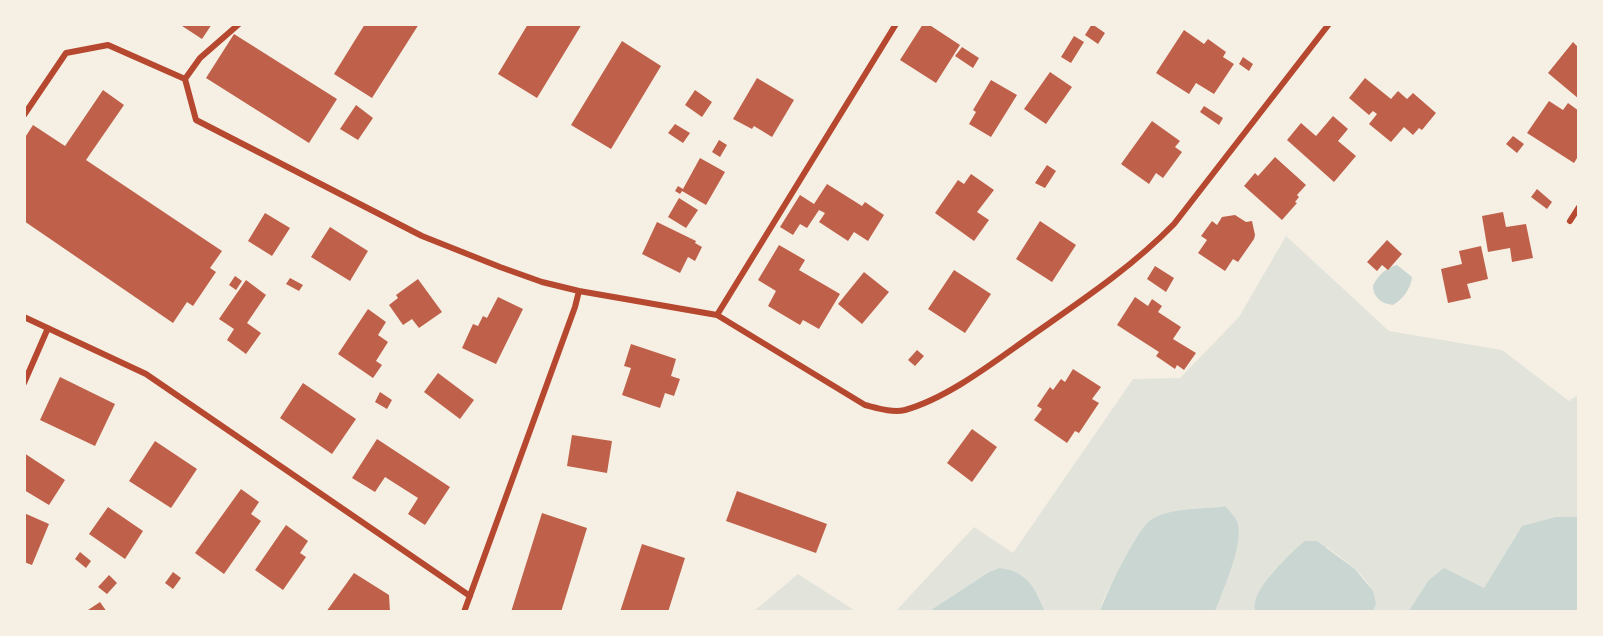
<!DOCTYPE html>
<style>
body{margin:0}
#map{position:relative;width:1603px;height:636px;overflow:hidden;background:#f6efe4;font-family:"DM Sans",sans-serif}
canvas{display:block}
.frame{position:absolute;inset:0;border:26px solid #f6efe4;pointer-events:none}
</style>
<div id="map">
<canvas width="1603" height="636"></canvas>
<div class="frame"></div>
</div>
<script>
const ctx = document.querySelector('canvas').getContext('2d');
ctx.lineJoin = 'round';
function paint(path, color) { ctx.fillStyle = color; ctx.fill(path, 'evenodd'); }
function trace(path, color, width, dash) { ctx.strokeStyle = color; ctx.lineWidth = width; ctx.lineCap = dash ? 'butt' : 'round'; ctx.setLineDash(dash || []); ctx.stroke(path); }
paint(new Path2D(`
 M1286 236 1389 331 1502 350 1569 401 1579 394V517H1555L1522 526 1484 588 1428 581 1408 612H1373C1382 583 1346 562 1327 547L1255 601V612H1215L1238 539 1224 506 1169 513 1127 554 1103 600 1100 612H1045L1038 596 999 568 989 572 928 612H895L974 527 1013 553 1133 379 1180 378 1239 317Z
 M798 574 857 612H753Z`), '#e2e4dc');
paint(new Path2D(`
 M1397 265 1412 277C1411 288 1403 299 1393 305 1382 304 1373 297 1373 286 1377 276 1387 267 1397 265Z
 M1225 506C1230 512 1237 518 1238 525 1243 547 1222 591 1215 612H1100C1105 595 1138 527 1152 519 1173 507 1201 510 1225 506Z
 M1555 517H1579V612H1408L1428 581 1444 568 1484 588 1522 526Z
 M1305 541H1317L1355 569 1373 591 1376 603 1373 612H1255C1255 609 1254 605 1255 602 1258 585 1291 552 1305 541Z
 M999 568C1027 571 1035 588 1045 612H928L989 572Z`), '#c9d6d2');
paint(new Path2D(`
 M179 24H212L202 39Z
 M365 24H419L372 98 334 74Z
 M528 24H582L537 98 498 74Z
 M923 24H928L960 45 936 83 900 60Z
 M1092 24 1105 33 1098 44 1085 35Z
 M1184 30 1204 44 1208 39 1226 52 1223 57 1234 64 1214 94 1196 83 1189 94 1156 73Z
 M234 34 337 99 309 143 206 78Z
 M1074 36 1084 42 1071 63 1061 57Z
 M622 41 661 66 611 149 571 125Z
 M1573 42 1579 48V99L1548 73Z
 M962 47 979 58 973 68 955 56Z
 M1243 57 1253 64 1249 71 1239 64Z
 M1050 72 1072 87 1046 124 1024 109Z
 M757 78 794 100 772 137 754 126 752 129 733 119Z
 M1365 78 1391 99 1398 91 1407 99 1413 93 1436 113 1422 130 1419 128 1413 135 1404 127 1391 142 1369 124 1377 114 1373 111 1369 115 1349 98Z
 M991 80 1017 95 991 137 969 124 976 112 973 110Z
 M103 90 124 105 86 160 222 251 210 268 216 272 193 306 187 302 173 323 24 221V139L33 125 65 146Z
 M695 90 712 102 702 117 685 105Z
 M1549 101 1563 110 1568 103 1579 111V155L1574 163 1527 133Z
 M356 105 373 118 358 140 340 129Z
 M1204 106 1223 118 1219 125 1200 112Z
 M1333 116 1348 129 1338 141 1356 156 1334 182 1287 140 1301 123 1316 136Z
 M1152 121 1180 141 1175 147 1182 152 1163 178 1156 173 1149 184 1121 164Z
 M675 124 690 133 683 143 668 133Z
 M1513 136 1524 144 1517 153 1506 144Z
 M719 140 727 145 720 157 712 152Z
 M1275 157 1306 185 1297 195 1299 197 1295 202 1297 203 1282 220 1244 186 1255 173 1258 176Z
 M700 158 725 172 706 205 682 191 680 194 675 191 678 186 683 189Z
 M1047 165 1056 171 1045 188 1035 183Z
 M971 174 994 190 977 212 989 220 974 241 935 213 958 180 964 184Z
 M827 184 862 206 865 202 884 215 868 241 854 232 848 241 819 222 825 213 819 210 807 228 800 224 793 235 780 227 800 195 814 204Z
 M1537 189 1552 202 1547 209 1531 197Z
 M679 198 698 210 686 228 668 217Z
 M1503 212 1506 227 1526 224 1533 258 1512 262 1510 248 1488 252 1482 216Z
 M265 213 290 228 272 256 248 241Z
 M1235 215 1246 222 1252 221 1255 235 1254 239 1238 262 1233 259 1225 271 1198 253 1207 240 1201 236 1212 221 1217 225 1222 217Z
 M1040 221 1076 245 1052 282 1016 259Z
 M657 222 696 241 695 243 702 247 695 261 688 257 680 273 642 254Z
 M330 227 368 251 350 281 311 257Z
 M1387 240 1402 254 1388 270 1382 265 1377 271 1367 262Z
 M779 245 805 260 799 270 840 294 819 329 803 320 800 325 768 306 776 291 758 280Z
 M1481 246 1488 279 1467 284 1471 298 1448 303 1441 269 1462 264 1459 251Z
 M1155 266 1174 278 1166 292 1147 279Z
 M954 270 991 294 965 333 928 309Z
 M864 272 889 292 862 324 838 304Z
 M235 276 242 281 236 290 229 285Z
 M290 278 303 285 299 291 286 284Z
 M418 279 442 312 419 328 412 319 403 325 389 305 398 298 396 295Z
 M246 280 266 295 247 323 261 333 246 354 227 340 234 329 219 319Z
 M498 297 523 309 496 364 462 348 473 324 478 326 483 316 487 318Z
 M1135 297 1148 306 1152 299 1162 306 1158 312 1181 327 1173 339 1196 353 1184 370 1177 365 1175 369 1156 356 1159 352 1117 325Z
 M368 309 386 322 378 335 388 342 376 361 382 365 373 378 338 354Z
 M631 344 676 359 671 376 680 379 674 396 665 393 660 408 622 395 631 368 624 366Z
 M917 350 924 356 915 366 908 360Z
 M1073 369 1101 387 1092 399 1099 403 1079 433 1075 431 1067 443 1034 420 1042 409 1037 406 1050 387 1053 390 1061 379 1065 382Z
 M438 373 474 400 460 419 424 392Z
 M60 377 115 404 95 446 40 420Z
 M303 383 356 419 332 454 280 418Z
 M380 392 392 400 387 409 375 402Z
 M972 429 997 447 972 482 947 463Z
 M572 435 612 441 607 473 567 466Z
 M377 439 450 487 425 525 408 514 418 498 385 477 375 492 352 478Z
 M155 441 197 469 171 508 129 481Z
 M24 453 65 480 49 505 24 490Z
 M241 489 259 502 251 514 261 521 224 574 195 553Z
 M737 491 827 524 816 553 726 521Z
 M108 507 143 531 125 559 89 534Z
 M24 513 49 524 32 565 24 562Z
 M542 513 587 528 561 612H511Z
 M286 525 308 541 300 553 306 557 283 590 255 570Z
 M642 544 685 558 668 612H620Z
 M80 552 91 561 86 568 75 559Z
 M173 572 181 578 173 589 165 583Z
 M354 573 389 595 390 612H326Z
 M109 575 117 583 107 594 98 587Z
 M100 602 107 612H85Z`), '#bf614a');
trace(new Path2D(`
 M185 79 196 120 422 236 500 267 542 282 579 291 717 315 865 405C877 408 892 413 905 410 948 398 994 362 1031 336 1081 301 1131 268 1174 224L1329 24
 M24 115 66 53 108 45 185 79 200 58 239 24
 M1570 221 1579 207
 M717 315 896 24
 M24 317 146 374 470 596
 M24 383 48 328
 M464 612 575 307 579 291`), '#b5482f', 6);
</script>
